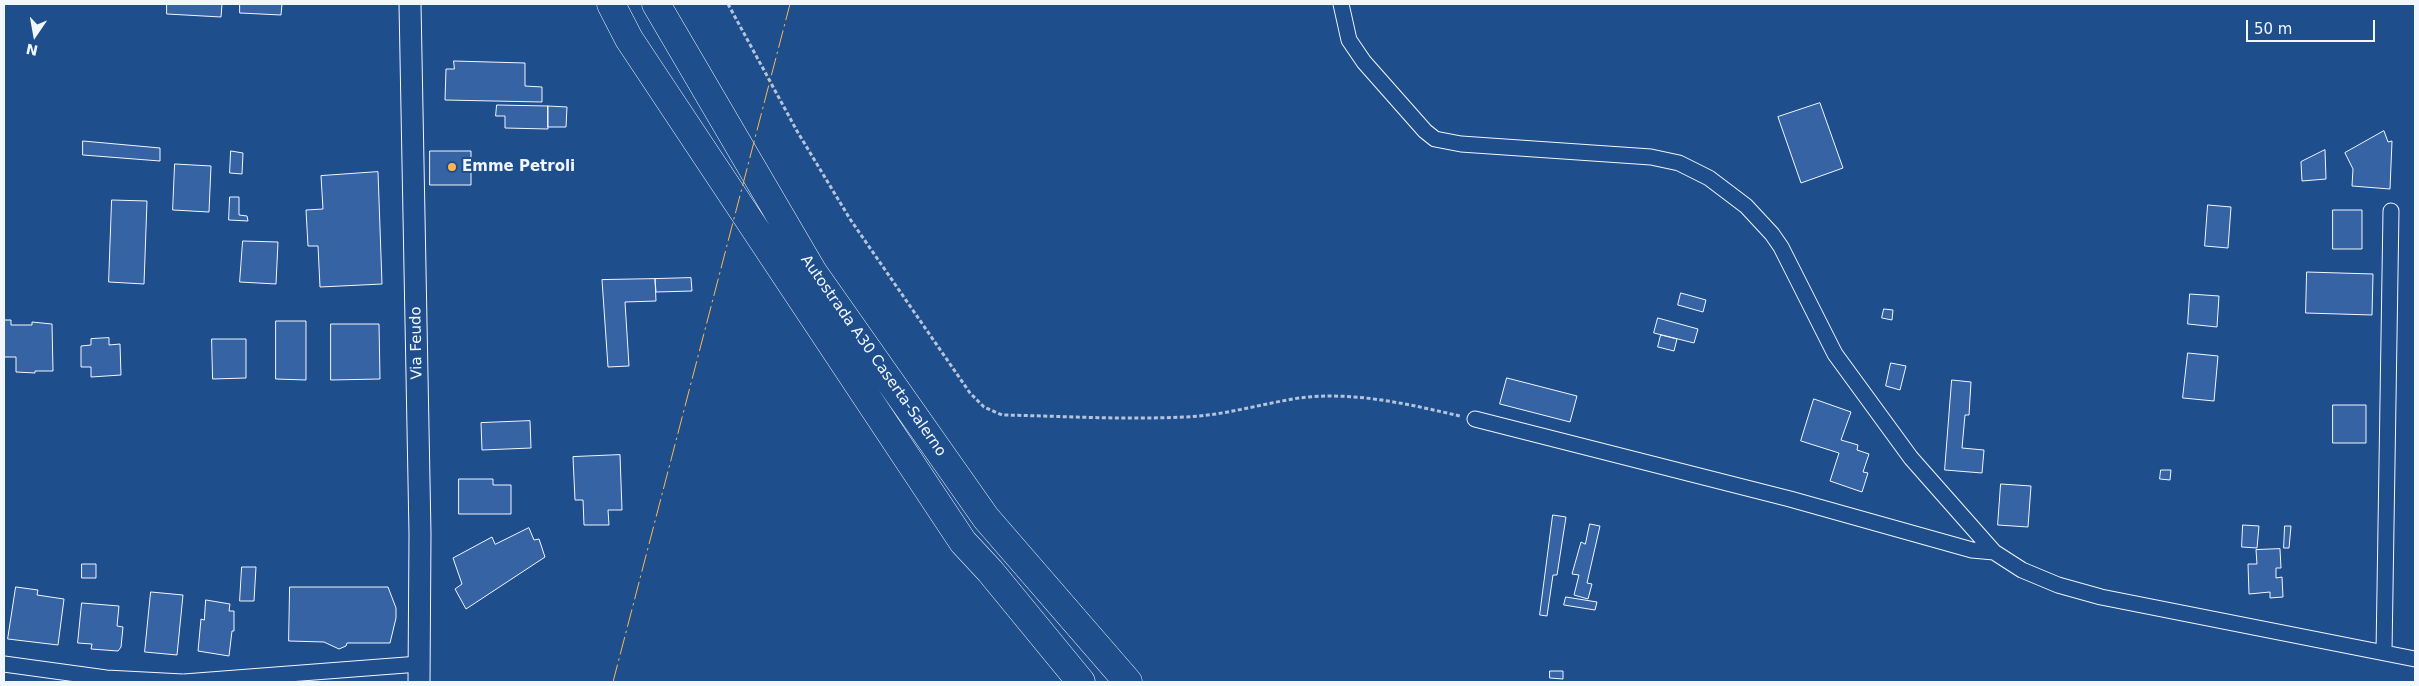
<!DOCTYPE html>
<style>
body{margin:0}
#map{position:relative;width:2419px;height:686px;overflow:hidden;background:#1f4e8c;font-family:"DejaVu Sans",sans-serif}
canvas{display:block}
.frame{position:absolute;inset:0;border:5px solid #f2f6ff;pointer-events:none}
.north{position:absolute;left:10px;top:10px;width:50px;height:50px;-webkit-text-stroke:4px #1f4e8c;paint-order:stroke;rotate:192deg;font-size:14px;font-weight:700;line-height:20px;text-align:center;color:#f2f6ff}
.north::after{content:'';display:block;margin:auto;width:18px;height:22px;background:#f2f6ff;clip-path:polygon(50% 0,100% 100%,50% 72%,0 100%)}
.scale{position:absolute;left:2246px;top:20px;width:129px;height:22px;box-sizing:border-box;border:2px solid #f2f6ff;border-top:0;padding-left:6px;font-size:15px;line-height:18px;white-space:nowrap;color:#f2f6ff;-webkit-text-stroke:4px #1f4e8c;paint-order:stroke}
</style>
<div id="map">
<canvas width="2419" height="686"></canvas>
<div class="frame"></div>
<div class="north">N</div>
<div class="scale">50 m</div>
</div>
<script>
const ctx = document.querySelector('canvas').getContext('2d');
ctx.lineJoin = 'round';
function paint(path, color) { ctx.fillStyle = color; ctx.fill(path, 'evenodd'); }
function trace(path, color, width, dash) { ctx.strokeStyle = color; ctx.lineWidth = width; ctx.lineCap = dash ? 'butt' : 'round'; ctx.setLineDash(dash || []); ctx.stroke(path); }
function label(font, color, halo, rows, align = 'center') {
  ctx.font = font + ' "DejaVu Sans",sans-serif'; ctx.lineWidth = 4; ctx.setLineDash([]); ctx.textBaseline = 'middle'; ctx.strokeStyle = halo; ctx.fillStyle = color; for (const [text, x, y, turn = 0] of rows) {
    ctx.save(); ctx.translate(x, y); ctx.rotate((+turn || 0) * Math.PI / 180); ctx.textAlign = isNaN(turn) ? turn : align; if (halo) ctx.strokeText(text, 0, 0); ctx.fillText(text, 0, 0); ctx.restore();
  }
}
const building = new Path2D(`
 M167 4H222L221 17 167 14Z
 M240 4H282L281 15 240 13Z
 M454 61 525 63V86L542 87V102L445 100 446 69H454Z
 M1820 103 1843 168 1801 183 1778 117Z
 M497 105 548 106V129L505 128V116H496Z
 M548 106 567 107 566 127H548Z
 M2384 131 2388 142 2392 141 2390 189 2352 186 2353 169 2345 153Z
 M83 141 160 148V161L83 155Z
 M2325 150 2326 179 2302 181 2301 162Z
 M231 151 243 153 242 174 230 173Z
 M430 151H471V185H430Z
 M175 164 211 166 209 212 173 210Z
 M378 172 382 284 320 287 318 246H308L306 210 323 209 321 176Z
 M230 197H239V215L247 216 248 221 229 220Z
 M112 200 147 201 144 284 109 282Z
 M2208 205 2231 207 2228 248 2205 246Z
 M2333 210H2362V249H2333Z
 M243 241 278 242 276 284 240 282Z
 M2307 272 2373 274 2372 315 2306 313Z
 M691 278 692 291 656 292 655 279Z
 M655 279 656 301 625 302 629 366 608 367 602 280Z
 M1681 293 1706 300 1703 312 1678 305Z
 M2190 294 2219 296 2217 327 2188 324Z
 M1884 309 1893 310 1892 320 1882 318Z
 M1658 318 1698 329 1694 343 1654 333Z
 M4 320H11V325H32V322L52 324 53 371H35V373L16 372V357H4Z
 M276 321H306V380L276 379Z
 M331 324H379L380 379 331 380Z
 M1661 335 1677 339 1674 351 1658 347Z
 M109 338V345L120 344 121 375 91 377V367H81V346L91 345V339Z
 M212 339H246V378L213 379Z
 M2188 353 2218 356 2214 401 2183 398Z
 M1891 363 1906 366 1900 390 1886 386Z
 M1507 378 1577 396 1570 422 1500 404Z
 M1952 380 1971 382 1969 415H1965L1962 448 1984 450 1982 473 1945 470Z
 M1814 399 1851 412 1841 440 1858 445 1857 450 1869 454 1863 472 1868 473 1862 492 1830 481 1839 453 1801 441Z
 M2333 405H2366V443H2333Z
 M530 421 531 448 482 450 481 423Z
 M620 455 622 510H608L609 525H584L583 500H575L573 457Z
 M2161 470H2171L2170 480 2160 479Z
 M459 479H493V485H511V514H459Z
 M2001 484 2031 486 2028 527 1998 525Z
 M1553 515 1566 517 1557 575H1553L1547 616 1540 615Z
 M1590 524 1600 526 1587 583 1592 584 1588 599 1574 595 1579 575 1572 574 1581 542 1585 544Z
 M2243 525 2259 526 2257 548 2242 547Z
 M2285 526H2291L2289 548H2284Z
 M529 528 534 540 539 539 545 557 466 609 455 589 462 584 453 558 492 537 495 544Z
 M2280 549 2281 568H2276V578L2282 577 2283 597 2270 598V592L2249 594 2248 564H2257L2256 550Z
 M82 564H96V578H82Z
 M242 567H256L254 601H240Z
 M16 587 38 590 37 595 64 599 58 645 8 639Z
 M290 587H388L396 608V618L390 643H347L346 646 339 649 324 642 289 641Z
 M151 592 183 595 177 655 145 652Z
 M1566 597 1597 602 1595 610 1564 605Z
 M206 600 230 604 229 611H234V631H232L229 656 198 651 201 619 204 620Z
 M82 603 119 606 117 626 123 627 121 647 118 651 91 649 92 644 78 643Z
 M1550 671H1563V679L1550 678Z`);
paint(building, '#3563a3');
trace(building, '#f2f6ff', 1);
const street = new Path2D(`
 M1341 4 1349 40 1364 62 1425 131 1435 139 1461 144 1651 157 1679 163 1709 178 1746 206 1772 234 1781 247 1835 354 1911 458 1994 552 2022 570 2058 585 2101 597 2415 659
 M1475 419 1790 499 1972 550 1994 552
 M2384 652 2391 211
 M4 664 106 678 183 682
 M184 682 419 664`);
const secondary = new Path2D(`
 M410 4 420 534 419 682`);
const highway = new Path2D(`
 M611 4 629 39 963 542 990 571 1081 682
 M656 4 813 272 986 518 1128 682`);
trace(street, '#f2f6ff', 17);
trace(secondary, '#f2f6ff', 23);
trace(highway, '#f2f6ff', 29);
trace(new Path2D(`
 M728 4 797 131 850 219 970 393 984 407 1002 415C1062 416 1123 420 1183 417 1223 416 1260 404 1299 398 1353 391 1408 404 1460 416`), '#b3c4dc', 3, [4, 2.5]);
trace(street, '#1f4e8c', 15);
trace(secondary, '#1f4e8c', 21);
trace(highway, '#1f4e8c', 28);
trace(new Path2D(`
 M613 682 790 4`), '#ffb74d', 1, [18, 4, 2.5, 4]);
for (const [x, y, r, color] of [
 [452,167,5,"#ffb74d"]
]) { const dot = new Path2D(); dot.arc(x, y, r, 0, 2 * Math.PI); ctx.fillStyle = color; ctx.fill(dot); trace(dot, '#1f4e8c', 2); }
label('bold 15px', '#f2f6ff', '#1f4e8c', [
 ["Emme Petroli",462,167]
], 'left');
label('15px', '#f2f6ff', '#1f4e8c', [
 ["Via Feudo",417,343,-91],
 ["Autostrada A30 Caserta-Salerno",873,356,55]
]);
</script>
